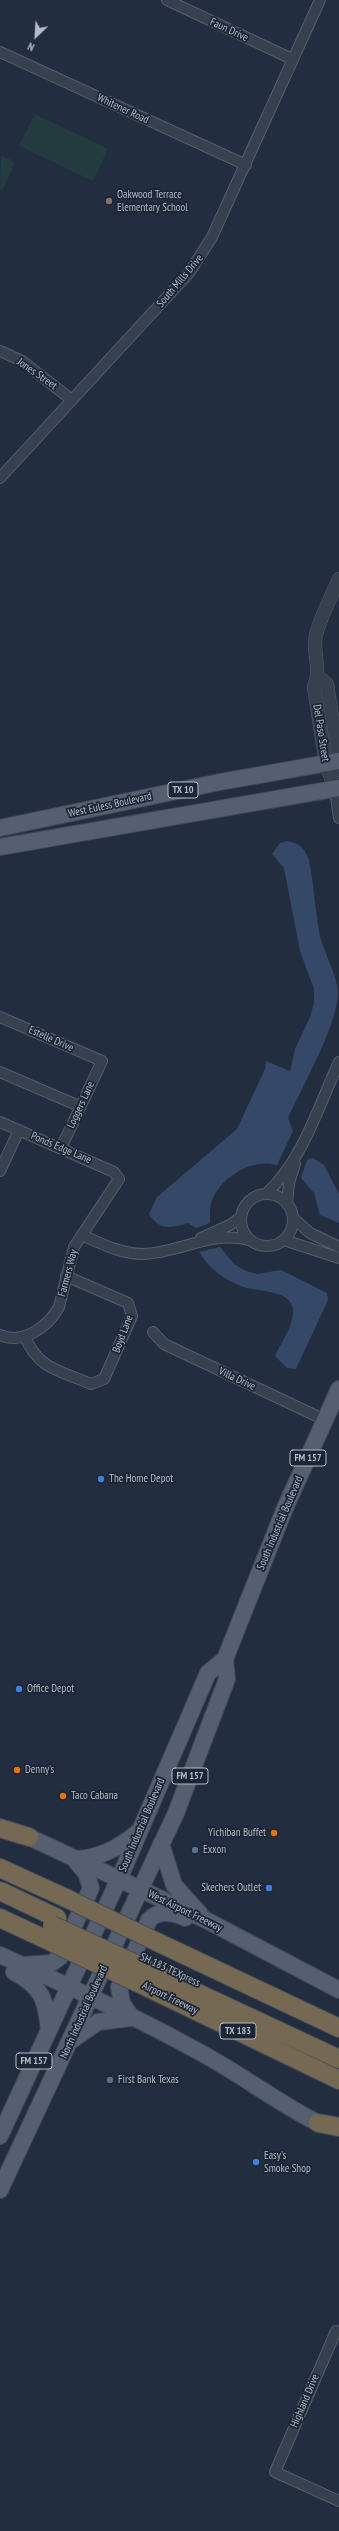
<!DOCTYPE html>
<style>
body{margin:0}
#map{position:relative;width:339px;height:2531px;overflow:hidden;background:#222e3f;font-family:"PT Sans Narrow",sans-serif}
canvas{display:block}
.north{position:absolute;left:16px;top:16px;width:40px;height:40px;-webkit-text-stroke:3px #1c2534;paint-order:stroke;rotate:205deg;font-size:11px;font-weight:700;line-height:16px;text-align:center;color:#b3bbca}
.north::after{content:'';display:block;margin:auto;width:14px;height:18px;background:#b3bbca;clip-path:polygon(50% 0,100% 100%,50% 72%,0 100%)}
</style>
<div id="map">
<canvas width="339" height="2531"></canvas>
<div class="north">N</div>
</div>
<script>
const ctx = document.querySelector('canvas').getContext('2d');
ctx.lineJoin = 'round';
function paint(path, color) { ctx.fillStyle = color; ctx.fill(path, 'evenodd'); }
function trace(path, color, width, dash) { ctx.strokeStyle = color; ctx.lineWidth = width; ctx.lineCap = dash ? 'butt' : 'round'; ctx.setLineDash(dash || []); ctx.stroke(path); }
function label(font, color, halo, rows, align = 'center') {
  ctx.font = font + ' "PT Sans Narrow",sans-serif'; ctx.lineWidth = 3.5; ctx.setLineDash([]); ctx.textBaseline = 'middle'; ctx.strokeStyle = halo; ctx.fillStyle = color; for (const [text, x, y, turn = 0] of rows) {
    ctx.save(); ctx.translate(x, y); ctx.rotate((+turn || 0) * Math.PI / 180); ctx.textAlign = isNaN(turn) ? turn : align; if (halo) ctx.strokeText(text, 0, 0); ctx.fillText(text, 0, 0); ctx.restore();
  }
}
paint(new Path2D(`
 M35 114 108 149 93 181 19 146Z
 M1 155 15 162 2 191 0 190Z`), '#243c40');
paint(new Path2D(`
 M287 841C300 843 304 848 309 860 314 885 315 911 320 936 324 952 339 980 338 994 336 1028 303 1085 288 1118L293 1131 277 1165C253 1158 225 1175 214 1196 209 1204 210 1213 210 1223L196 1228 188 1223C172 1228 159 1231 149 1214L157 1197 237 1129 265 1069 266 1061 290 1071 295 1049 310 1017 314 1003V989L300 951 284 868 272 854 280 843Z
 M313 1158 324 1165 339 1194V1223L320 1215 314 1193 301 1178 307 1160Z
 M220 1247 234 1264 246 1271 257 1274 281 1270 327 1293 328 1300 296 1369 287 1368 275 1356C281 1343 294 1325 293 1310 292 1289 255 1292 241 1286 225 1280 208 1268 199 1252Z`), '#354867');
const minor = new Path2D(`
 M167 0 292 59
 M0 52 246 165
 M0 351 22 361 72 400
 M0 478 189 273 212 237 320 0
 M335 789 339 818
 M0 1017 102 1061 61 1148
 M0 1072 79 1106
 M0 1122 114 1172 119 1179 74 1247 59 1307C48 1327 23 1345 0 1335
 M0 1171 19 1130
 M266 1194C303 1160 318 1107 339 1062
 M241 1220a26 26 0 1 1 52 0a26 26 0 1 1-52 0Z
 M287 1204 289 1183 295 1164
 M293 1218 310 1233 339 1247
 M82 1235C102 1244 121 1254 143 1254 179 1253 212 1230 249 1240
 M201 1238 230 1225 241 1217
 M284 1240 339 1258
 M153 1332 164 1344 325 1420
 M25 1336C37 1369 61 1371 91 1384L104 1379 132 1316 128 1303 66 1276
 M339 2332 336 2331 275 2472 339 2501`);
const tertiary = new Path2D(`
 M318 677 327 684 339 761 338 770
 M335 789 326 764 314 687C322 670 312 653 316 635 321 615 331 597 339 579`);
const primary = new Path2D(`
 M0 828 220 782 339 761
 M0 847 339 788
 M29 1837 206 1920 339 1990
 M161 1844 174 1885 200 1914
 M75 1859C100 1858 119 1848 138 1832
 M0 1955C68 1986 137 2017 203 2054 242 2075 278 2103 318 2123
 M23 1965 52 1963 60 1957 91 1888 86 1873 75 1860
 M14 1972C42 1987 46 1999 49 2030
 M132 2018 122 2003 119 1987 149 1920C158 1910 173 1912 185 1918
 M72 2040 98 2022 131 2018
 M0 2136 123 1870 208 1673 225 1659
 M0 2190 176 1813 227 1679 225 1659 285 1508 339 1389`);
const motorway = new Path2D(`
 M0 1828 29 1837
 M0 1868 68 1899
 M0 1891 57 1918
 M0 1918 45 1939
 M155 1941 339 2028
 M142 1967 339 2059
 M136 1982 339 2080
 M318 2123 339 2127`);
trace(minor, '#555e6d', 12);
trace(tertiary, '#555e6d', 14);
trace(primary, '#404958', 18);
trace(motorway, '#424b5a', 20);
trace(minor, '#37404f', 10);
trace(tertiary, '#37404f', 13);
trace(primary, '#555f6f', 16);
trace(motorway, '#766953', 18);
const motorwayBridge = new Path2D(`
 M68 1899 155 1941
 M52 1925 142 1967
 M45 1939 136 1982`);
trace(motorwayBridge, '#424b5a', 20, []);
trace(motorwayBridge, '#766953', 18);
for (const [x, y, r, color] of [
 [109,201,4,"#8d6e63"],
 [101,1479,4,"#3f7fe0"],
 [19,1689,4,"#3f7fe0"],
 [17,1770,4,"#e8710a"],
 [63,1796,4,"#e8710a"],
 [274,1833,4,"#e8710a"],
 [195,1850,4,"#5c6f8a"],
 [269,1888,4,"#3f7fe0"],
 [110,2080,4,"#5c6f8a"],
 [256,2162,4,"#3f7fe0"]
]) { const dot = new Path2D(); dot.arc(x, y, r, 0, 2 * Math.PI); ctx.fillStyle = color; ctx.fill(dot); trace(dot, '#1c2534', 1.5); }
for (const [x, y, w] of [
 [183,790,30],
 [308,1458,36],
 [190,1776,36],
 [238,2031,36],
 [34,2061,36]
]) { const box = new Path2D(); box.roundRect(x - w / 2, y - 8, w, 16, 3); ctx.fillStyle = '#1c2534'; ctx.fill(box); trace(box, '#b3bbca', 1); }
label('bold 10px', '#b3bbca', null, [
 ["TX 10",183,790],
 ["FM 157",308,1458],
 ["FM 157",190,1776],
 ["TX 183",238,2031],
 ["FM 157",34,2061]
]);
label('11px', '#b3bbca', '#1c2534', [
 ["Faun Drive",229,30,25],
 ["Whitener Road",123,109,25],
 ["South Mills Drive",180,281,-50],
 ["Jones Street",37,374,35],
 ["Del Paso Street",321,733,81],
 ["West Euless Boulevard",110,805,-12],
 ["Estelle Drive",51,1039,24],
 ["Loggers Lane",81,1105,-65],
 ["Ponds Edge Lane",61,1148,23],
 ["Farmers Way",68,1273,-75],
 ["Boyd Lane",123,1334,-69],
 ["Villa Drive",237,1379,25],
 ["South Industrial Boulevard",280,1523,-67],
 ["South Industrial Boulevard",142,1825,-67],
 ["West Airport Freeway",185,1911,26],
 ["SH 183 TEXpress",170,1970,25],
 ["Airport Freeway",170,1998,26],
 ["North Industrial Boulevard",84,2012,-66],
 ["Highland Drive",305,2401,-67]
]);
label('11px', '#b3bbca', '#1c2534', [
 ["Oakwood Terrace",117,195],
 ["Elementary School",117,208],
 ["The Home Depot",109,1479],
 ["Office Depot",27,1689],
 ["Denny's",25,1770],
 ["Taco Cabana",71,1796],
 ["Yichiban Buffet",266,1833,"right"],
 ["Exxon",203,1850],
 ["Skechers Outlet",261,1888,"right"],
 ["First Bank Texas",118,2080],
 ["Easy's",264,2156],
 ["Smoke Shop",264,2169]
], 'left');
</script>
